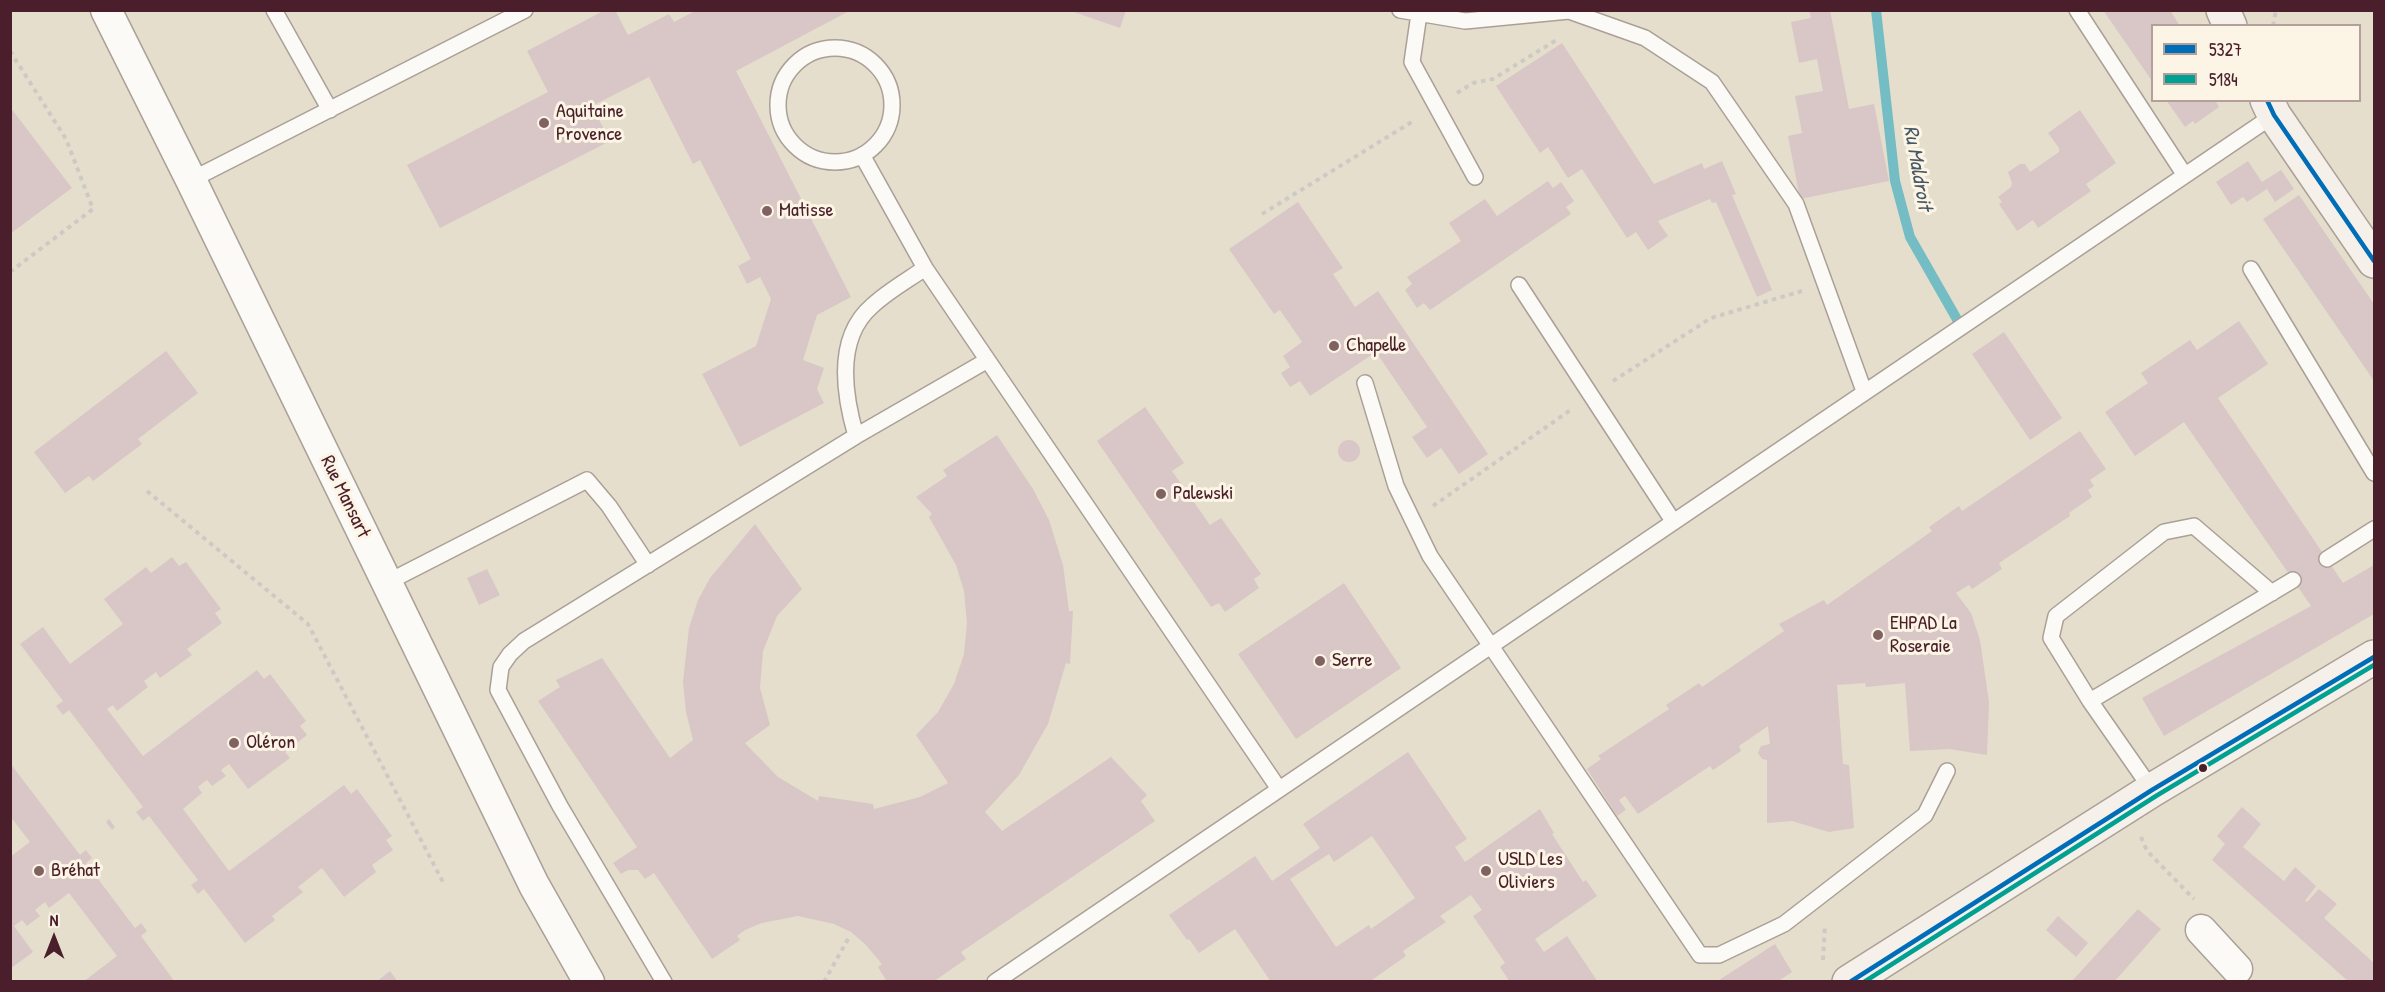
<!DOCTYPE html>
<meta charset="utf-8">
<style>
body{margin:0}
#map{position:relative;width:2385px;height:992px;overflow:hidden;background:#e6decc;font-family:"Patrick Hand",sans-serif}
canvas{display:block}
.frame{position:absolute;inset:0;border:12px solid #4a1f2b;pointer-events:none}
.legend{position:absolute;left:2151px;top:24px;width:210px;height:78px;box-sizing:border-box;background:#fcf5e5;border:2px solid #b59f9b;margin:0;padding:8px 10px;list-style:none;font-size:18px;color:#4a1f2b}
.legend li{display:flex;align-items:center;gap:12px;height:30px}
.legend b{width:30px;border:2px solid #b59f9b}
.north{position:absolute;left:24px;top:908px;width:60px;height:60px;-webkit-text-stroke:4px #fcf5e5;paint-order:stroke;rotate:0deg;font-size:16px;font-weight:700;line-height:24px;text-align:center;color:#4a1f2b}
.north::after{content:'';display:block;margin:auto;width:21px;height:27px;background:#4a1f2b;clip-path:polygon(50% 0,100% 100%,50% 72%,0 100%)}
</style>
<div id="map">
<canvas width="2385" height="992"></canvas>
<div class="frame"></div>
<ul class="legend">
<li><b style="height:8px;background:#006db8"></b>5327</li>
<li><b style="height:8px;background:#00a092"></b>5184</li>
</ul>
<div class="north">N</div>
</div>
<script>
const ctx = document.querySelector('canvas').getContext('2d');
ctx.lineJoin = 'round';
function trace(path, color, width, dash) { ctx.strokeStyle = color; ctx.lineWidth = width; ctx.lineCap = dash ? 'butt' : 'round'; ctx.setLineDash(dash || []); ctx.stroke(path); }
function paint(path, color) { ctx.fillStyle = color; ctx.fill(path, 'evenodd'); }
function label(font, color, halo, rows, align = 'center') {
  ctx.font = font + ' "Patrick Hand",sans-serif'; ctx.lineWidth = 6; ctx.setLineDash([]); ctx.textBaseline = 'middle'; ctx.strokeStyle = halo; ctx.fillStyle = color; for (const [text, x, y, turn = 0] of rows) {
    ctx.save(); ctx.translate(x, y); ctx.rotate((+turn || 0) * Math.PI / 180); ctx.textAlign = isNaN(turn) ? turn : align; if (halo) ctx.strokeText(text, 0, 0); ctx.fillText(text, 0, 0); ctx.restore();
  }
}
trace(new Path2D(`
 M1876 10 1895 181 1910 237 1958 321`), '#74bdc4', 10);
paint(new Path2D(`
 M605 10H615L628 35 669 14 674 22 697 10H851L736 71 851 297 817 315 803 360 824 368 817 389 824 403 740 447 702 374 756 346 771 299 760 277 747 284 738 266 751 259 700 160 693 164 649 77 592 106 610 141 440 228 407 165 548 92 527 51Z
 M1068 10H1126L1120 28Z
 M1809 10H1830L1849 109 1874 104 1889 181 1800 199 1788 136 1802 133 1795 96 1823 91 1817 59 1799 63 1791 22 1811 18Z
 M2103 10H2170L2180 26H2152V81Z
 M1562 43 1654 184 1702 163 1704 169 1722 161 1736 194 1732 195 1772 290 1757 297 1716 202 1712 203 1710 199 1658 221 1668 236 1648 250 1636 232 1627 238 1582 169 1568 178 1548 147 1540 153 1496 86Z
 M2166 100H2215L2219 107 2195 124 2193 121 2185 127Z
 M10 107 72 188 10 234Z
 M2080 110 2116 163 2086 184 2091 191 2038 228 2033 220 2017 231 1999 204 2002 202 1998 197 2011 187 2012 183 2008 172 2020 164H2025L2030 172 2059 152V148L2048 133Z
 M2248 161 2262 182 2281 170 2294 189 2275 202 2267 189 2247 202 2243 197 2231 205 2216 182Z
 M1548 181 1553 188 1561 182 1574 201 1566 207 1571 214 1430 310 1424 303 1417 308 1405 290 1412 284 1407 277 1461 241 1449 223 1485 199 1497 216Z
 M2299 195 2374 304V381L2263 219Z
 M1298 202 1343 268 1333 274 1355 307 1378 291 1488 454 1459 474 1441 448 1427 458 1412 437 1427 427 1376 352 1310 396 1300 381 1290 387 1281 373 1290 367 1283 356 1302 342 1280 310 1274 314 1229 249Z
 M2239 321 2268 364 2218 398 2343 583 2374 565V614L2164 736 2142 698 2311 606 2184 422 2135 456 2105 412 2148 383 2141 373 2190 340 2197 350Z
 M2004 332 2062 418 2030 440 1972 354Z
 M166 351 198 393 138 439 142 444 93 481 89 476 65 493 34 452Z
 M1145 407 1184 463 1172 471 1210 525 1221 518 1261 574 1254 579 1259 588 1225 612 1219 603 1211 607 1097 441Z
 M2080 431 2106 469 2090 480 2094 486 2088 490 2092 497 2069 513 2070 516 1999 563 2002 569 1972 589 1969 585 1956 593 1971 613 1980 640 1989 702 1987 755 1949 749 1910 751 1905 683 1866 687 1865 683 1837 685 1843 764 1849 765 1854 828 1829 832 1792 821 1767 823V760L1762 759 1758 753 1761 746 1770 744 1768 726 1739 746 1741 751 1713 770 1710 766 1638 814 1625 796 1619 800 1626 810 1617 816 1587 769 1601 759 1598 756 1669 709 1666 705 1699 683 1702 687 1784 631 1779 624 1818 603 1824 600 1827 605 1932 531 1929 527 1959 506 1962 511Z
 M997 435 1033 489 1049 520 1063 565 1069 611H1073L1070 664 1066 663 1048 724 1019 775 985 812 1002 831 1111 757 1147 795 1141 801 1155 821 961 952 966 959 933 982H887L878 967 882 964 865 944 851 932 834 924 798 916 762 923 745 930 737 936 740 940 712 959 654 873 645 879 638 870H628L621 874 613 863 637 847 538 701 560 687 556 680 602 658 670 758 693 740 686 712 683 682 689 628 698 600 710 578 755 524 802 589 777 616 763 651 760 688 770 725 745 743 778 777 818 801 819 796 873 804 874 809 920 797 948 783 916 735 938 712 954 684 964 654 967 623 964 591 956 565 929 517 932 514 916 497 947 476 943 470Z
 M1338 451a11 11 0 1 1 22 0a11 11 0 1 1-22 0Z
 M172 557 179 566 186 562 221 609 215 613 222 623 187 649 192 655 160 678 156 672 144 681 148 687 117 711 113 705 107 709 143 756 257 670 264 679 270 674 306 721 300 726 307 735 285 752 290 758 248 789 229 764 221 770 226 776 212 786 207 780 198 787 202 793 183 809 229 871 344 785 351 794 357 789 392 836 386 840 393 850 372 865 376 872 344 897 322 868 298 887 303 892 272 916 275 920 245 943 204 889 198 894 191 885 198 880 149 816 143 821 136 812 143 807 69 710 63 715 56 706 63 701 20 644 43 627 70 664 123 624 104 599 146 567 151 573Z
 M487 569 500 595 479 605 467 578Z
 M1344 583 1401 668 1296 739 1238 654Z
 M1408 752 1467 839 1455 847 1465 862 1540 809 1554 833 1552 834 1583 882 1586 880 1597 896 1535 939 1544 952 1567 936 1598 982H1510L1500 967 1505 963 1473 916 1482 910 1471 895 1440 916 1446 922 1403 951 1406 956 1369 982H1271L1235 929 1199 953 1189 939 1187 940 1169 915 1255 856 1272 881 1320 848 1303 824ZM1372 836 1415 898 1371 929 1369 925 1336 947 1290 879 1329 854 1334 862Z
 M10 763 80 855 86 850 92 858 86 863 135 928 141 923 147 931 141 936 175 982H83L117 956 69 893 49 908 45 902 35 910 40 916 27 926 22 920 14 926 33 952 10 969V857L30 842 10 816Z
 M2242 807 2261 824 2243 847 2284 881 2295 867 2316 886 2305 901 2307 902 2319 889 2337 904 2324 918 2374 963V982H2349L2212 860 2225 844 2217 836Z
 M109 819 115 827 112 830 106 822Z
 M2138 909 2161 929 2114 982H2071Z
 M2058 916 2088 943 2076 957 2046 930Z
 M1775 944 1792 972 1777 982H1716Z
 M390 971 398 982H376Z`), '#d8c7c6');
const lane = new Path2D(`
 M274 10 330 110
 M1400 10 1465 21 1569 11 1645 38 1712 82 1796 204 1864 391
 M2077 10 2184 174
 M1419 14 1412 62 1475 177
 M778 105a57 57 0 1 1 114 0a57 57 0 1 1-114 0Z
 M862 155 925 268 1279 789
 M191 180 525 10
 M2251 269 2374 473
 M1519 285 1673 521
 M1365 383 1396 486 1430 556 1700 955H1719L1784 924 1925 815 1947 771
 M856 436C844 395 835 338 872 306 888 291 908 280 925 268
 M2327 559 2374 529
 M386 583 587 480 609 506 648 565
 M2090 701 2051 638 2056 616 2164 532 2194 526 2272 593
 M2152 790 2090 701 2293 580
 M664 982 560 806 498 690 501 667 510 654 524 641 856 436 986 361
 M995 982 2274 115`);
const street = new Path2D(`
 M106 10 191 180 534 885 589 982
 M2201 930 2237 969`);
const secondary = new Path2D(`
 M2223 10 2230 26
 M2267 100 2274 115 2374 261
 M1849 982 2152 790 2374 657`);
trace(lane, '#aaa097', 18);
trace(street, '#aaa097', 33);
trace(secondary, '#aaa097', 36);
trace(new Path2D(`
 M2273 26 2276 10
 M10 51 66 139 93 209 10 272
 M1457 93 1473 83 1493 79 1558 39
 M1262 214 1415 120
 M1613 381 1711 318 1802 291
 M147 491 308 624 444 884
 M1433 506 1572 409
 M2141 837 2147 851 2194 899
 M1823 960 1825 925
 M824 982 849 937`), '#cdc9c5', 4, [4.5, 4.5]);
trace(lane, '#fbfaf7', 15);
trace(street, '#fbfaf7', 30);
trace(secondary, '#f5f1ea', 33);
trace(new Path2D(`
 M2267 100 2274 115 2374 261
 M1850 982 2152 790 2374 657`), '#006db8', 4.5);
trace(new Path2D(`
 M1864 982 2156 796 2374 665`), '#00a092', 4.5);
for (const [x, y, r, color] of [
 [544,123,6,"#816263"],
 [767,211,6,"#816263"],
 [1334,346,6,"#816263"],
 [1161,494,6,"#816263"],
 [1878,635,6,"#816263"],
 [1320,661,6,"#816263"],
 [234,743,6,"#816263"],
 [2203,768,5,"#4a1f2b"],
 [39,871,6,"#816263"],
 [1486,871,6,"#816263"]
]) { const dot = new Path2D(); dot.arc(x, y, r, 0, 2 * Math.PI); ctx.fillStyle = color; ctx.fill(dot); trace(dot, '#fcf5e5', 2); }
label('20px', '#4a1f2b', '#fcf5e5', [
 ["Aquitaine",556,112],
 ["Provence",556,135],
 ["Matisse",779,211],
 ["Chapelle",1346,346],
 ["Palewski",1173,494],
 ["EHPAD La",1890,624],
 ["Roseraie",1890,647],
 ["Serre",1332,661],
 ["Oléron",246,743],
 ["USLD Les",1498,860],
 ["Oliviers",1498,883],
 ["Bréhat",51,871]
], 'left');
label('20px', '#4a1f2b', '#fcf5e5', [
 ["Rue Mansart",345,497,64]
]);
label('italic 21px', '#475967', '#fcf5e5', [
 ["Ru Maldroit",1917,168,80]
]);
</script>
